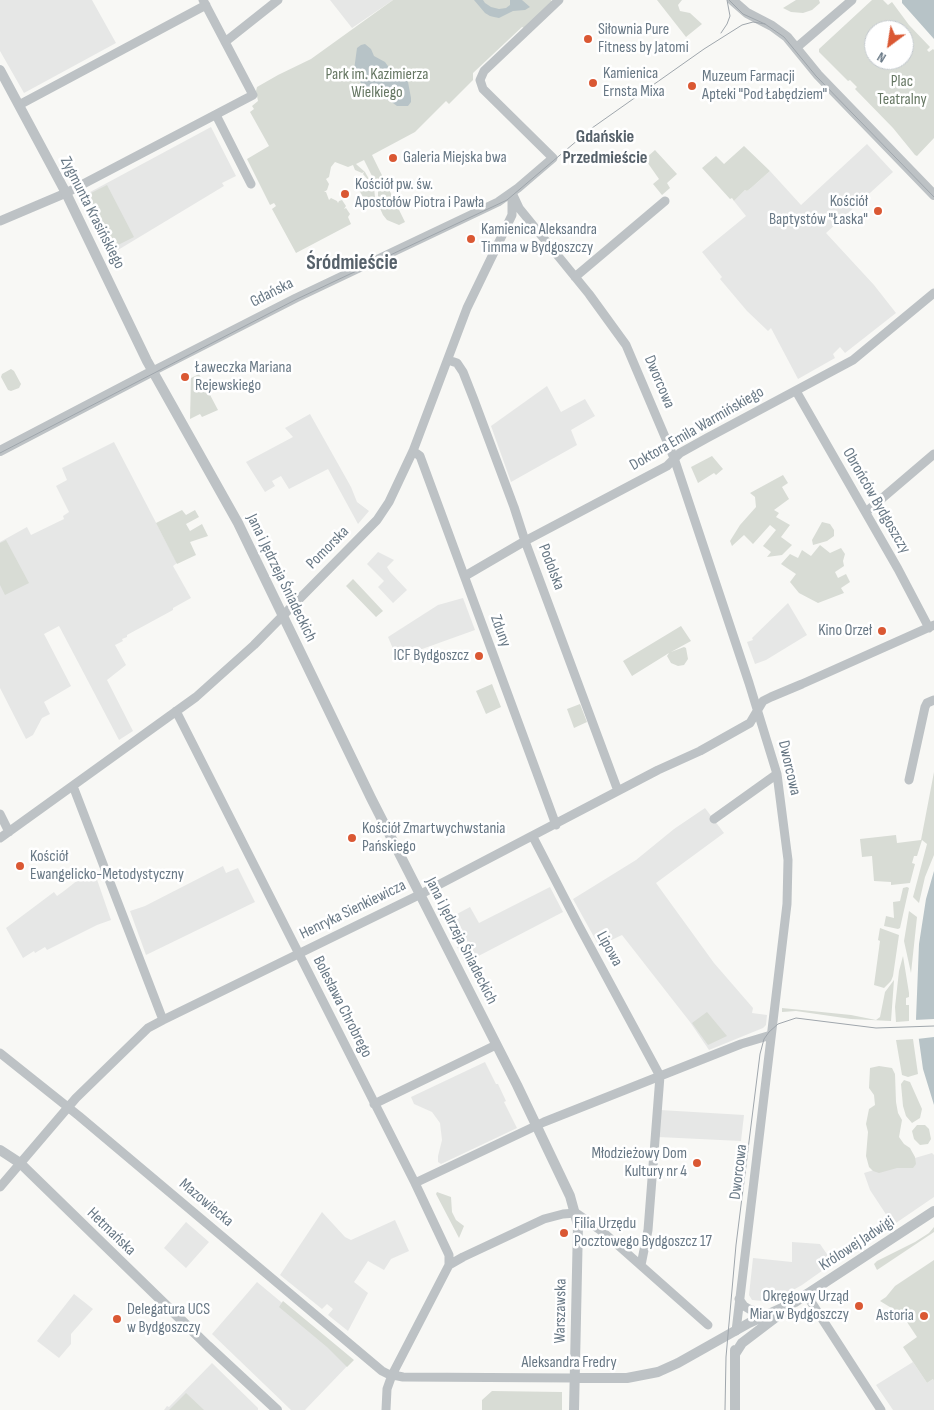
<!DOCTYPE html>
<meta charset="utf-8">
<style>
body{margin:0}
#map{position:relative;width:934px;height:1410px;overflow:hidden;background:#f8f8f5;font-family:"Sofia Sans Condensed",sans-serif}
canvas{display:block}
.north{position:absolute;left:864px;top:20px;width:50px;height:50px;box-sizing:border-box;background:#fff;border:1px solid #c3c9ce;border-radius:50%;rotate:211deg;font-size:14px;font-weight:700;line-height:20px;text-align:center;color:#687885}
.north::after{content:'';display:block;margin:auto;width:18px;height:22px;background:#da5833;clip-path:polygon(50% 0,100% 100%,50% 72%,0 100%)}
</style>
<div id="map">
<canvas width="934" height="1410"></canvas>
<div class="north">N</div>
</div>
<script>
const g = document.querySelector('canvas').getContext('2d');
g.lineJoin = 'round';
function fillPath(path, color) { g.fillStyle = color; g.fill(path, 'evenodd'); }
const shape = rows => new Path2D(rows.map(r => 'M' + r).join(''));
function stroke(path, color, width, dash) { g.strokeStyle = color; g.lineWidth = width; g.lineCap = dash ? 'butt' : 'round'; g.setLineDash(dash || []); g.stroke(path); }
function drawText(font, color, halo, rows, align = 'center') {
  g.font = font + ' "Sofia Sans Condensed",sans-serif'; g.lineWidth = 5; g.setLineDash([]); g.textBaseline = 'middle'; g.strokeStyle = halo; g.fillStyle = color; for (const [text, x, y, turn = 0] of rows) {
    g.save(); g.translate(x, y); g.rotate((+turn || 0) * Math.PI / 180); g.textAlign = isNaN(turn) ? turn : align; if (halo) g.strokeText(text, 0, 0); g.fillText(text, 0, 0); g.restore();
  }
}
fillPath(shape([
 [0,0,92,0,116,43,24,93,0,51],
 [330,0,393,0,352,28],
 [211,127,236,176,222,183,224,186,108,256,79,198],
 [867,144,893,172,826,233,874,285,896,313,845,353,840,347,833,354,835,358,798,379,771,328,768,331,747,311,720,279,722,277,702,252,746,216,734,201,745,190,747,191,751,188,770,171,801,205],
 [547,386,561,412,585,399,595,416,571,430,577,445,511,482,491,426],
 [310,414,351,487,357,502,369,511,358,524,328,469,289,489,281,476,272,481,275,486,265,492,246,462,293,437,285,428],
 [114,442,177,563,173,566,191,598,173,608,173,610,127,635,127,637,122,639,123,641,115,645,126,665,107,680,133,731,119,740,59,626,44,634,71,686,44,702,50,714,42,718,33,735,26,739,0,688,0,542,27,527,31,535,64,519,63,516,69,512,56,486,67,480,62,468],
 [378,552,394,560,387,567,390,572,407,590,393,603,378,587,384,581,367,564],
 [463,598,475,630,397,658,388,637,438,605],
 [788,603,807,635,766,660,755,664,747,642,753,640,752,638],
 [705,808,724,833,656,883,714,963,753,1008,752,1013,767,1015,766,1025,763,1028,709,1050,690,1022,622,935,599,946,573,899,636,860,674,829],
 [223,866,226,873,238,868,255,902,146,955,130,911,145,906],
 [93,868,111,920,97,925,47,950,45,947,35,953,34,951,23,958,6,928,54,892,57,896,64,891],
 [550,887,563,912,465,963,444,921,470,907,479,923],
 [485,1062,496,1084,498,1084,506,1101,504,1102,517,1128,441,1164,438,1162,438,1156,442,1140,440,1123,432,1112,414,1104,411,1097],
 [660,1110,744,1115,741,1141,658,1137],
 [932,1153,934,1155,934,1197,893,1225,870,1190,864,1173],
 [322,1212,345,1237,351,1240,395,1220,409,1251,391,1259,384,1270,368,1261,354,1282,368,1293,348,1331,328,1315,333,1309,327,1304,322,1309,280,1275],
 [186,1222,209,1242,186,1268,164,1248],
 [792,1242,820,1244,833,1263,802,1285,772,1302,752,1300,749,1295,753,1258,792,1262],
 [257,1282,352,1361,305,1410,291,1410,212,1334],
 [74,1294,93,1309,71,1334,71,1344,59,1358,37,1341],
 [913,1362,927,1383,933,1379,934,1381,934,1410,893,1410,876,1385],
 [212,1363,258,1408,258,1410,164,1410,167,1406,169,1407]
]), '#e6e7e6');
fillPath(shape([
 [393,0,551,0,552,2,524,28,522,27,473,73,473,80,449,104,446,101,415,132,372,155,405,222,399,225,387,220,383,215,378,204,378,188,364,160,356,164,365,172,374,188,375,197,371,207,367,205,364,199,365,197,363,197,359,190,365,189,363,187,366,181,368,180,363,174,364,172,362,173,355,170,353,165,348,167,335,162,331,167,329,177,326,179,329,184,327,190,324,192,326,192,329,200,331,198,337,201,338,203,339,201,342,200,346,206,344,209,346,208,350,214,348,217,351,224,296,253,272,209,276,206,274,203,270,205,247,159,269,146,250,112,254,109,252,106,258,101,256,91,257,87,278,75,311,59],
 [657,0,682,0,678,5,680,11,690,13,702,24,686,37],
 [796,0,819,0,820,3,812,10,803,13,791,12,783,8],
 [872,0,883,0,888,5,892,2,909,25,930,47,927,50,929,52,933,49,934,50,934,138,917,156,915,155,893,128,855,89,857,87,850,80,848,81,819,52,819,49],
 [874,30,904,30,904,60,874,60],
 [744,146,770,171,751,188,747,191,745,190,734,201,732,198,730,199,702,168,716,156,724,164],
 [655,150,677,174,667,183,670,188,662,195,653,184,659,179,645,159],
 [107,185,134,237,108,250,81,198],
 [11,369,14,371,21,384,19,388,11,391,8,390,1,377,2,374],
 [199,374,218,410,202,417,200,414,190,419,191,378],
 [712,456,723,469,716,475,714,473,698,483,691,467],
 [783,475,788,483,782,487,789,499,774,510,779,513,776,517,790,525,781,537,792,545,782,555,767,557,771,552,763,546,776,530,770,525,753,544,744,535,732,546,730,541,740,525,756,507,755,497,750,493],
 [182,510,186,515,195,510,199,517,186,524,190,531,202,524,208,536,190,542,196,555,177,564,156,523],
 [822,522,830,524,834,530,834,536,827,541,813,545,812,540],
 [6,540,29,583,5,595,0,585,0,543],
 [820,545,830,553,841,548,845,554,843,561,844,566,835,572,838,578,846,574,850,582,841,588,844,593,818,603,799,593,790,582,796,574,781,564,790,554,798,558,802,550,811,556],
 [353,579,383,611,376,617,346,586],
 [681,626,691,641,671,652,684,647,686,648,688,659,684,665,678,666,671,663,667,656,669,653,632,676,623,661],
 [492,684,501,707,486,714,476,691],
 [580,704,587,722,574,728,567,709],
 [934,772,934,855,925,877,919,903,913,897,927,844,922,840,917,856,914,856,912,863,915,864,910,883,891,885,891,882,874,881,872,856,862,857,860,839,896,835,897,843,921,840],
 [907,887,909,888,900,928,898,929,884,926,886,916,894,918,893,902,900,901,903,888],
 [909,911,917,917,911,973,904,941],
 [880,928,899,935,893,976,891,981,884,988,874,985,880,941,878,940],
 [903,956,909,993,909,997,906,998,906,1005,909,1005,909,1021,896,1022,895,1007,899,971],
 [894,980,891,1021,851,1019,796,1011,782,1012,782,1008,851,1015,876,1020,880,1017,885,992],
 [707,1012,727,1036,708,1045,692,1023],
 [913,1039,918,1074,908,1077,902,1075,896,1040],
 [879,1066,892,1068,895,1074,896,1102,898,1113,902,1120,899,1137,904,1144,910,1148,915,1157,916,1164,913,1168,897,1168,879,1173,873,1171,869,1167,866,1156,868,1132,866,1124,869,1109,875,1105,874,1095,869,1088,870,1068],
 [904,1080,910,1082,922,1109,920,1118,912,1123,906,1116,903,1106,901,1084],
 [917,1125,925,1125,929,1129,931,1139,928,1144,920,1145,914,1139,912,1131],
 [437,1192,451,1197,452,1212,456,1220,464,1226,459,1238,436,1194],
 [934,1227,934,1232,877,1270,874,1264,877,1261,915,1242,929,1233],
 [934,1260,934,1381,933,1379,927,1383,903,1347,917,1337,905,1319,898,1312,880,1301,886,1297,895,1286],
 [283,1301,354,1360,347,1367,327,1347,279,1307],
 [492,1391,562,1392,562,1410,482,1410,482,1400],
 [186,1393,204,1410,169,1410]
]), '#d8dcd5');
fillPath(shape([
 [474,0,483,0,485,3,491,7,499,9,506,8,510,5,510,0,522,0,530,7,525,10,513,11,499,18,494,17,490,16,485,13],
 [902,0,934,0,934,39,902,3],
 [365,44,371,49,374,56,385,62,390,69,404,77,408,82,411,98,411,102,408,106,397,106,389,100,374,95,364,89,354,70,357,48,361,45],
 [934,871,934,1105,923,1069,916,1019,919,944,926,899]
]), '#b7c3c7');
fillPath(shape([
 [934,1019,934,1037,917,1039,914,1020]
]), '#f8f8f5');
stroke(shape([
 [225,42,278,0],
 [796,48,852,0],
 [19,105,206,5],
 [216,115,251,184],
 [512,193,519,208,589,294,626,345,674,458,749,683,777,774,788,860,787,904,736,1331],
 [0,221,66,193,253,95,203,0],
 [575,277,665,201],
 [448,360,457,363,463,372,474,400,514,507,525,541,618,791],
 [153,371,296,298,498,202,518,188,553,158,483,89,480,80,484,71,559,0],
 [796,391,898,569,929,628],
 [413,451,420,456,556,825],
 [866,512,934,454],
 [465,576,525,541,667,466,680,453,707,438,853,360,934,293],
 [176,711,415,1183,449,1255,449,1265,392,1375,387,1389,386,1410],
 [909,780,925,707,927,703,934,700],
 [73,786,163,1020],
 [0,814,9,832],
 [714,819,777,774],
 [533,837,579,926,660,1076,648,1230,641,1265],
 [0,838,196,697,254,645,377,520,389,502,413,451,467,308,512,215,512,200],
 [0,1053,79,1116,382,1371,388,1374,403,1377,574,1378],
 [374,1104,496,1045],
 [415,1183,544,1122,741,1044,771,1035],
 [0,1187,76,1098,148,1028,163,1020,421,894,658,770,700,751,750,723,763,701,771,697,802,684,934,625],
 [449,1265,463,1257,544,1219,563,1214,576,1213,603,1232,708,1325],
 [806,1294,881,1410],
 [739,1299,744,1306,749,1309,765,1315]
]), '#bdc2c5', 9);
stroke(shape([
 [732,0,747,13,772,26,787,37,818,75,934,195],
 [0,70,66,193,147,361,238,523,371,798,517,1085,570,1196,578,1225,574,1410],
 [0,451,153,371],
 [0,1150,20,1163,208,1346,277,1410],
 [735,1354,742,1343,788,1308],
 [574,1378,627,1378,658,1372,678,1363,749,1323,795,1302,934,1211],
 [735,1410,735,1350]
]), '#bdc2c5', 10);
stroke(shape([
 [729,0,743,14,765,24,784,37,816,76,934,197],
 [721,33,727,24,730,16,727,0],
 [0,453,297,299,507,200,592,128,704,49,742,25,753,22,765,24],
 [725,1410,726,1357,736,1245,760,1054,764,1039,769,1032,778,1024,796,1018,876,1028,934,1026]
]), '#9fa6ac', 1);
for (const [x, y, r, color] of [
 [588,39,5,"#da5833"],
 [593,83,5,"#da5833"],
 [692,86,5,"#da5833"],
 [393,158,5,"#da5833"],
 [345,194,5,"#da5833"],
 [878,211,5,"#da5833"],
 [471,239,5,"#da5833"],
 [185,377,5,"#da5833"],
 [882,631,5,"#da5833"],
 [479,656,5,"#da5833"],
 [352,838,5,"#da5833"],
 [20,866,5,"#da5833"],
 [697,1163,5,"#da5833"],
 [564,1233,5,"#da5833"],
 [859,1306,5,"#da5833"],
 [924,1316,5,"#da5833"],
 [117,1319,5,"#da5833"]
]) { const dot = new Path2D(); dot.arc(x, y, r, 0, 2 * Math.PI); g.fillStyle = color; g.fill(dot); stroke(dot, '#fff', 2); }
drawText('16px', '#687885', '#fff', [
 ["Siłownia Pure",598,30],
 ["Fitness by Jatomi",598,48],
 ["Kamienica",603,74],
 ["Ernsta Mixa",603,92],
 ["Muzeum Farmacji",702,77],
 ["Apteki \"Pod Łabędziem\"",702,95],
 ["Galeria Miejska bwa",403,158],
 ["Kościół pw. św.",355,185],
 ["Apostołów Piotra i Pawła",355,203],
 ["Kościół",868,202,"right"],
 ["Baptystów \"Łaska\"",868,220,"right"],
 ["Kamienica Aleksandra",481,230],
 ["Timma w Bydgoszczy",481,248],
 ["Ławeczka Mariana",195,368],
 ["Rejewskiego",195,386],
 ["Kino Orzeł",872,631,"right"],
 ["ICF Bydgoszcz",469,656,"right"],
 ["Kościół Zmartwychwstania",362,829],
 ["Pańskiego",362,847],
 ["Kościół",30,857],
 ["Ewangelicko-Metodystyczny",30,875],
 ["Młodzieżowy Dom",687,1154,"right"],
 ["Kultury nr 4",687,1172,"right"],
 ["Filia Urzędu",574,1224],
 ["Pocztowego Bydgoszcz 17",574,1242],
 ["Okręgowy Urząd",849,1297,"right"],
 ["Miar w Bydgoszczy",849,1315,"right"],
 ["Delegatura UCS",127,1310],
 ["w Bydgoszczy",127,1328],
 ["Astoria",914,1316,"right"]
], 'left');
drawText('16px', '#667763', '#fff', [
 ["Park im. Kazimierza",377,75],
 ["Wielkiego",377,93],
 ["Plac",902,82],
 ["Teatralny",902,100]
]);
drawText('16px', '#687885', '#fff', [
 ["Zygmunta Krasińskiego",92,213,63],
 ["Gdańska",272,293,-27],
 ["Dworcowa",659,382,67],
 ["Doktora Emila Warmińskiego",697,429,-30],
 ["Obrońców Bydgoszczy",876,501,60],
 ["Pomorska",328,548,-45],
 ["Podolska",551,567,69],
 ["Jana i Jędrzeja Śniadeckich",281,578,64],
 ["Zduny",500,631,70],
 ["Dworcowa",789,768,77],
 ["Henryka Sienkiewicza",353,910,-26],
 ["Jana i Jędrzeja Śniadeckich",461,941,63],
 ["Lipowa",609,949,61],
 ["Bolesława Chrobrego",342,1007,63],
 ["Dworcowa",739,1172,-83],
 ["Mazowiecka",206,1203,40],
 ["Hetmańska",111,1232,44],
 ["Królowej Jadwigi",857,1244,-33],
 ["Warszawska",561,1311,-89],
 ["Aleksandra Fredry",569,1363]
]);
drawText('bold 18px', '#56616a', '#fff', [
 ["Gdańskie",605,137],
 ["Przedmieście",605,158]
]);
drawText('bold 21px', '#56616a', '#fff', [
 ["Śródmieście",352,264]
]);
</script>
